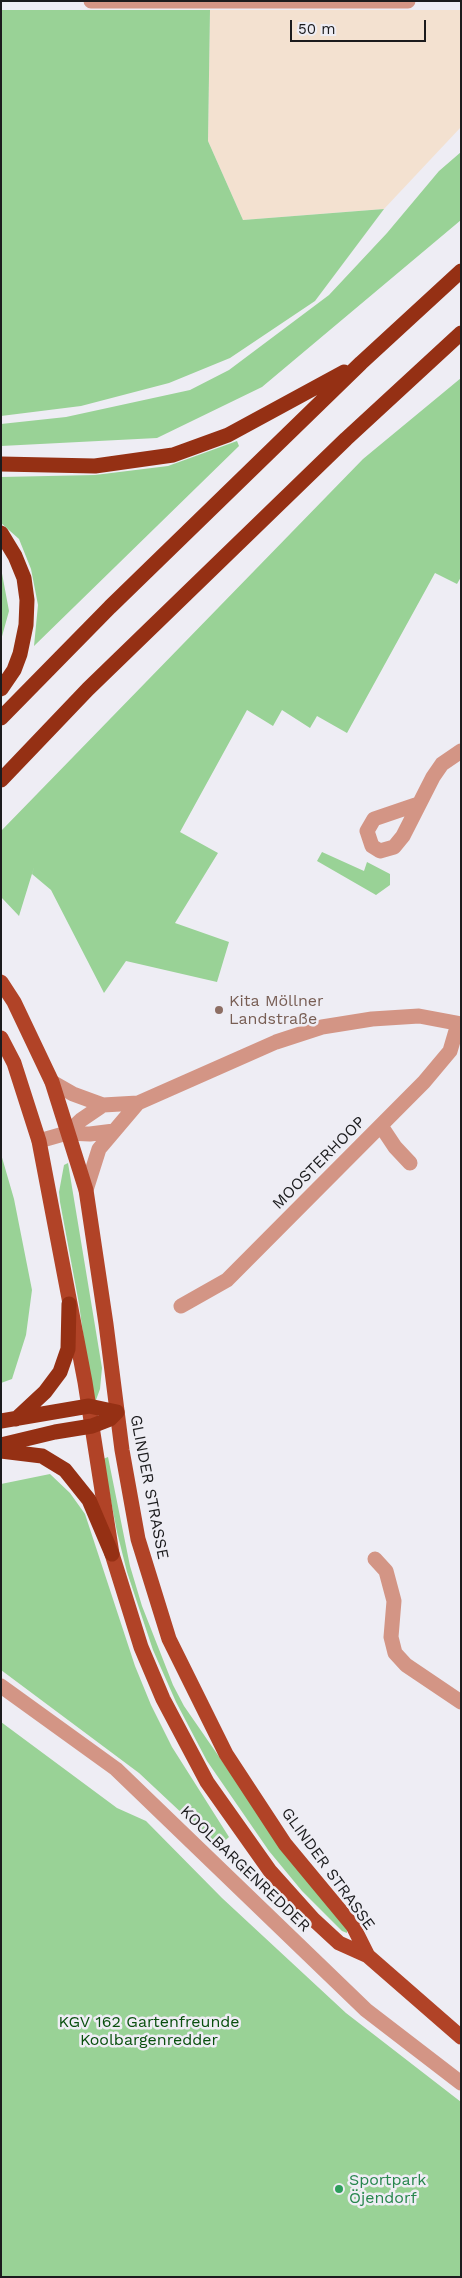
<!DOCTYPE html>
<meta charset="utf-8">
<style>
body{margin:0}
#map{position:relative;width:462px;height:2278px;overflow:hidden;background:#eeedf4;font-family:"Work Sans",sans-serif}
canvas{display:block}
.frame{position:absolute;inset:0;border:2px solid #1b1b1d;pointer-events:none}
.scale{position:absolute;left:290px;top:20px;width:136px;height:22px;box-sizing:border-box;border:2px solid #1b1b1d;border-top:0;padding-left:6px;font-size:15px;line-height:18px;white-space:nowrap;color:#1b1b1d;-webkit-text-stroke:4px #eeedf4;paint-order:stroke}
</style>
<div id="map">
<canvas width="462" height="2278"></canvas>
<div class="frame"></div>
<div class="scale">50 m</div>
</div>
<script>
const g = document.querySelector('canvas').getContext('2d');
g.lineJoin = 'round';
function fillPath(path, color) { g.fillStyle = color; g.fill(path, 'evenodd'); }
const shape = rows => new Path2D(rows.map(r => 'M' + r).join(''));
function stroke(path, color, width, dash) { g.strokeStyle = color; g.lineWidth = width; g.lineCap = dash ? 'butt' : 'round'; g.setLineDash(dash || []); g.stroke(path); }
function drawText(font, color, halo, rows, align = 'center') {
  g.font = font + ' "Work Sans",sans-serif'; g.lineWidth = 5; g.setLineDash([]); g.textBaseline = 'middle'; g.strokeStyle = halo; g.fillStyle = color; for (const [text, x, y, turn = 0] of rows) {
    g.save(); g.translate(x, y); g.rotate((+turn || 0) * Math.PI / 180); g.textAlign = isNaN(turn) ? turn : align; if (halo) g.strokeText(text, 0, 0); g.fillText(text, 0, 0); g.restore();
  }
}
fillPath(shape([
 [210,10,461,10,461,127,384,209,243,220,208,141]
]), '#f3e1d0');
fillPath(shape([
 [1,10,210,10,208,141,243,220,384,209,315,301,230,358,169,383,81,406,1,416],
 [461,152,461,220,262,387,157,438,1,446,1,424,66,417,190,390,229,370,329,295,387,233,439,171],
 [461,378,461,577,457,584,435,573,347,733,317,716,310,728,282,710,273,726,247,710,180,832,218,853,175,923,229,942,217,982,126,961,104,993,51,890,32,874,35,864,19,916,1,897,1,831,363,459],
 [237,441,239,446,34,646,38,605,31,569,19,539,1,523,1,477,95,475,168,466],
 [1,568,9,611,1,640],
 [322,852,364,871,367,862,390,874,390,885,376,895,317,861],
 [1,1154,14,1199,32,1290,26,1335,12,1379,1,1383],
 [68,1163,102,1368,100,1389,96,1400,92,1399,79,1304,60,1202,59,1192,64,1165],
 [108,1457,130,1566,142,1606,173,1685,184,1706,231,1774,347,1927,347,1933,342,1931,302,1891,269,1851,207,1761,176,1702,153,1650,127,1572,117,1532,103,1459],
 [50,1474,70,1493,85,1514,135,1666,151,1705,172,1747,229,1837,218,1847,139,1773,1,1670,1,1484],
 [1,1722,117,1808,146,1821,222,1898,346,2013,461,2102,461,2277,1,2277]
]), '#99d296');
stroke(shape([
 [91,1,408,1],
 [418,804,374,819,367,831,372,846,380,851,394,847,403,836,433,777,442,764,461,751],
 [52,1082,73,1094,103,1105,138,1103,276,1042,322,1027,372,1019,419,1016,461,1024],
 [381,1126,395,1147,410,1163],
 [67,1133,81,1120,103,1105],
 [39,1141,67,1133,90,1134,114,1131],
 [86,1190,99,1149,138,1103],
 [181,1306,227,1280,424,1082,450,1051,458,1024],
 [375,1559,386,1571,394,1601,391,1637,395,1653,406,1665,461,1702],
 [1,1686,116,1769,366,2010,461,2083]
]), '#d39585', 15);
stroke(shape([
 [1,982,14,1002,52,1082,86,1190,106,1324,122,1450,138,1539,169,1639,226,1754,285,1844,353,1926,368,1956],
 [1,1038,14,1063,39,1141,85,1382,112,1554,141,1647,163,1699,207,1782,270,1871,313,1919,339,1943,368,1956,461,2037]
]), '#b14327', 15);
stroke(shape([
 [1,464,95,466,173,455,228,435,344,372],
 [1,533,15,556,24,578,27,600,26,625,20,654,14,670,1,689],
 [1,718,110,607,361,363,461,271],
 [1,780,88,689,346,439,461,333],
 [16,1419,45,1392,60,1372,68,1349,69,1304],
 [1,1421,89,1406,117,1412],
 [1,1445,55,1432,92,1426,110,1419,117,1412],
 [1,1451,42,1456,65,1470,89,1500,112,1554]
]), '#953014', 15);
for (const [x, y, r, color] of [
 [219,1010,5,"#8d6e63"],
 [339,2189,5,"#2e9e5b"]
]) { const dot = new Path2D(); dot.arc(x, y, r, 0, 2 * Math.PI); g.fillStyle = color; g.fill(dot); stroke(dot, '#eeedf4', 2); }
drawText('16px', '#785e54', '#eeedf4', [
 ["Kita Möllner",229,1001],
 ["Landstraße",229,1019]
], 'left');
drawText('16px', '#1b1b1d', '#eeedf4', [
 ["MOOSTERHOOP",319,1163,-45],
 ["GLINDER STRASSE",149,1487,79],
 ["KOOLBARGENREDDER",245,1869,44],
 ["GLINDER STRASSE",328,1869,54]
]);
drawText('16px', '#084f0d', '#eeedf4', [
 ["KGV 162 Gartenfreunde",149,2022],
 ["Koolbargenredder",149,2040]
]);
drawText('16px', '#27864d', '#eeedf4', [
 ["Sportpark",349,2180],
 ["Öjendorf",349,2198]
], 'left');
</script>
